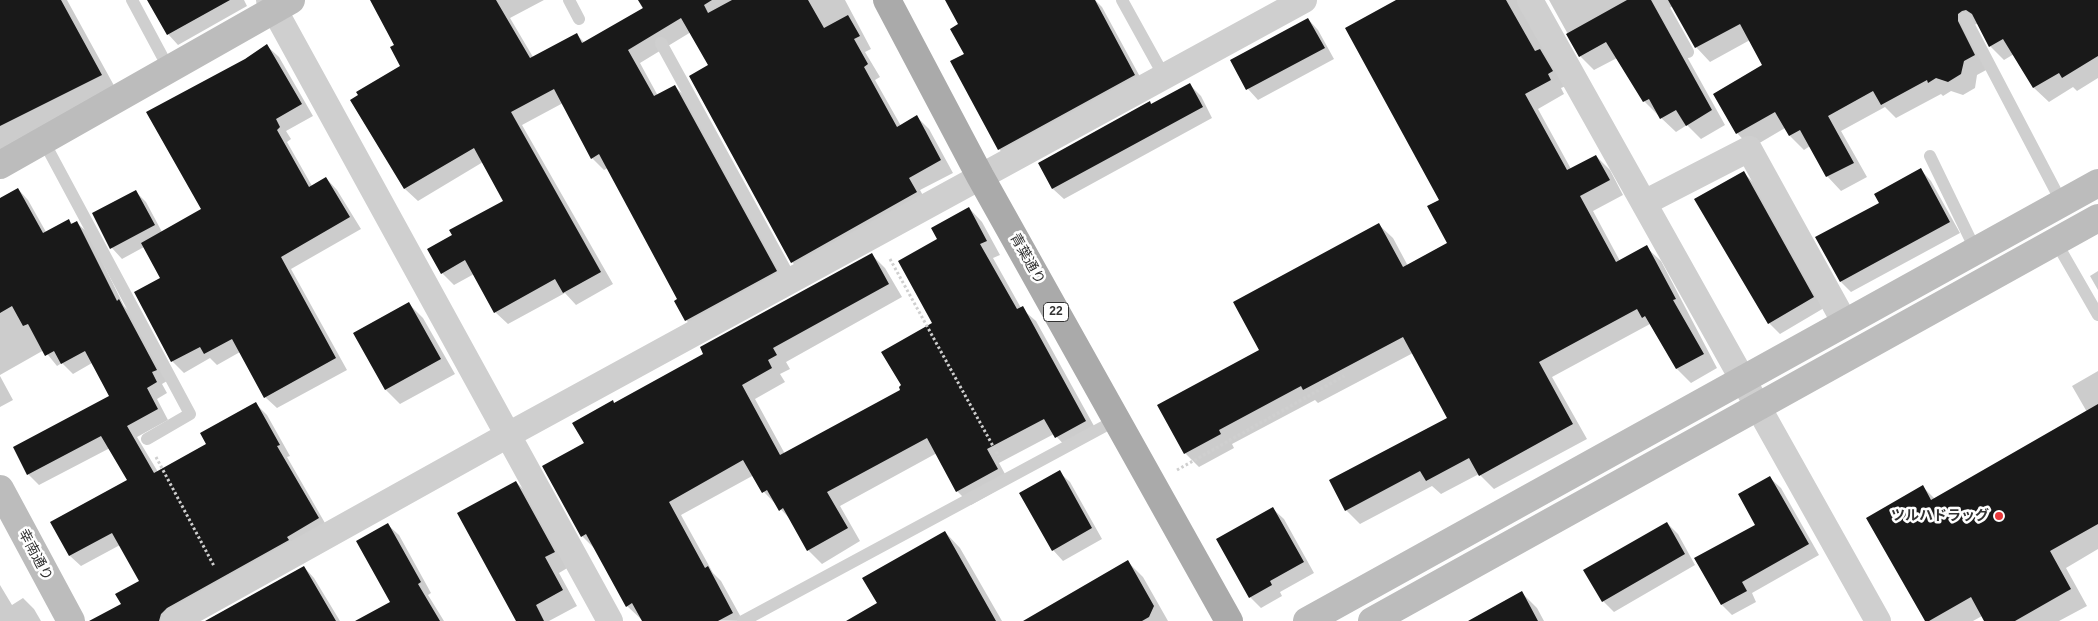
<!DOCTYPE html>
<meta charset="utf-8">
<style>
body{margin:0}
canvas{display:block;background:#fff}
</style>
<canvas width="2098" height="621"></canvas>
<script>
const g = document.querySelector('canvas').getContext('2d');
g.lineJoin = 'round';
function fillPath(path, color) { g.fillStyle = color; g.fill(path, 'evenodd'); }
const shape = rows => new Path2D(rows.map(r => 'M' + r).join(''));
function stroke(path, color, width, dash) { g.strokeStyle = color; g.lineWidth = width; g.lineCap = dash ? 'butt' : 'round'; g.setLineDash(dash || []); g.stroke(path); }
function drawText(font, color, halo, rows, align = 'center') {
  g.font = font + ' Helvetica,"Noto Sans JP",sans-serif'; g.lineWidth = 5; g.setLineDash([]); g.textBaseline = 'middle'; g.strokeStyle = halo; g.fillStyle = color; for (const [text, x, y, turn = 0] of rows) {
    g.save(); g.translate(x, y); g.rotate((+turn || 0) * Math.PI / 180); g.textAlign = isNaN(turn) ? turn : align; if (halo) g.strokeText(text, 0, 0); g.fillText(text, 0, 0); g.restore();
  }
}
fillPath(shape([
 [0,0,67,0,117,91,0,155],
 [149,0,244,0,247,6,178,45,168,34],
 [371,0,544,0,510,18,533,57,577,35,585,43,643,9,638,0,845,0,871,49,865,52,880,77,875,80,901,126,917,117,929,129,953,173,920,190,928,205,804,275,792,262,690,77,710,66,691,32,640,63,658,96,674,86,687,98,788,284,698,333,686,320,679,300,608,168,604,170,592,158,563,103,522,125,613,284,576,305,565,293,508,324,495,312,474,274,454,285,442,273,453,235,505,201,483,162,418,201,405,189,351,101,402,67,396,45],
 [946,0,1095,0,1102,7,1145,86,1009,160,999,149,965,54,960,25],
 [1399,0,1540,0,1566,86,1561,88,1564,94,1538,109,1571,169,1596,156,1610,170,1623,195,1593,211,1620,261,1646,247,1661,261,1717,368,1691,383,1677,369,1650,324,1552,377,1587,439,1494,489,1479,474,1441,494,1432,486,1360,524,1346,510,1449,418,1413,353,1318,403,1315,400,1232,444,1234,448,1199,467,1185,453,1261,350,1378,224,1393,238,1408,266,1449,244],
 [1549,0,2098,0,2098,78,2077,91,2073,87,2049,102,2034,88,2014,54,2004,60,1990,46,1979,24,1976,24,1972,28,1988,69,1977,75,1975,88,1963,95,1951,91,1943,96,1941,94,1896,118,1885,107,1841,131,1867,177,1841,191,1827,176,1810,146,1804,150,1790,136,1785,128,1751,148,1737,133,1764,66,1750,40,1710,62,1696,47,1673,6,1665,11,1666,19,1725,125,1701,139,1687,125,1676,132,1658,115,1644,101,1617,58,1594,70,1580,56],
 [1308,19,1318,30,1334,59,1258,100,1248,89],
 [267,46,279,57,313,116,286,131,291,139,287,142,312,186,326,178,337,190,361,229,291,269,347,370,277,408,265,397,240,352,217,365,210,358,184,373,172,361,162,278,144,247,122,259,112,248,136,192,146,202,162,232,203,210,246,60],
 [1190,85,1201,96,1212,118,1064,199,1053,189,1040,163],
 [1921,170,1931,181,1960,233,1851,292,1841,282,1880,203],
 [1744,173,1755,184,1824,308,1780,334,1769,323],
 [18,189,28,200,46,232,69,220,73,225,77,223,88,233,124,306,130,312,167,381,162,384,167,393,157,399,168,420,137,437,158,472,208,444,256,404,267,415,290,456,287,457,329,530,175,621,132,621,140,581,120,545,81,566,70,556,52,522,128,481,110,448,39,485,28,474,111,397,92,363,73,374,62,363,57,366,44,350,0,375,0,199],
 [969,208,982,222,1000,255,993,258,1021,308,1036,321,1099,435,1070,451,1054,434,999,463,1010,483,971,505,957,491,937,453,840,506,860,541,822,564,808,550,793,522,764,492,754,475,681,515,713,573,721,581,743,621,641,619,627,606,596,550,582,536,585,443,615,404,705,354,872,255,885,268,902,297,786,362,790,369,780,374,785,382,755,399,785,454,902,390,934,324,939,239],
 [2098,271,2098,290,2090,276],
 [409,304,423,318,455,374,400,404,386,390,354,333],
 [2098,371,2098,549,2066,568,2087,606,2059,621,1985,621,1982,616,1973,621,1926,621,1923,487,1935,499,2087,412,2072,386],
 [0,376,13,400,0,407],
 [1059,472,1070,482,1102,539,1063,561,1053,550],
 [1770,478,1781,488,1819,555,1752,593,1756,602,1732,615,1722,605,1757,525],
 [516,482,531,497,569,567,559,573,577,606,549,621,520,621],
 [1273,509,1284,519,1314,573,1280,592,1282,596,1261,608,1250,597],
 [1667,523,1678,534,1695,565,1614,612,1603,601],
 [388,525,399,535,431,593,428,595,444,621,358,621,392,602],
 [945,532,960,548,1002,621,891,621],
 [1128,562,1143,577,1168,621,1053,621],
 [304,567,314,578,340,621,207,621],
 [0,585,12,605,23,598,34,609,41,621,0,621],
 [1522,593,1537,608,1544,621,1471,621]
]), '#0003');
fillPath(shape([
 [0,0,61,0,102,75,0,126],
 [147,0,230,0,167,35],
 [370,0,496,0,530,58,577,33,582,43,643,8,638,0,712,0,704,5,708,13,732,0,808,0,824,28,848,15,860,36,854,39,868,64,864,67,897,127,917,115,941,160,909,178,917,192,791,263,689,76,708,65,681,18,628,50,654,96,675,85,777,271,685,321,674,301,677,299,599,154,591,159,554,89,511,112,601,272,563,293,555,279,494,313,465,260,441,274,427,249,452,235,449,230,503,201,474,148,404,189,350,100,358,95,356,92,400,66,390,47,394,45],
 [945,0,1095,0,1135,75,998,150,950,61,964,54,950,29,958,24],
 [1396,0,1506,0,1535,51,1540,49,1553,71,1548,74,1551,80,1525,94,1567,170,1596,155,1610,180,1580,196,1616,262,1647,245,1676,299,1673,300,1704,354,1676,369,1645,316,1642,318,1637,309,1539,362,1573,424,1479,476,1469,458,1426,481,1420,471,1345,511,1329,480,1447,418,1403,337,1303,390,1301,386,1219,430,1221,434,1184,454,1157,405,1259,350,1233,302,1379,223,1403,267,1447,243,1427,206,1439,200,1345,28],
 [1627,0,1651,0,1712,110,1686,126,1676,110,1660,119,1649,99,1643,102,1606,42,1579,57,1566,34],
 [1668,0,2098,0,2098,56,2062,78,2059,73,2033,88,2003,39,1989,47,1972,14,1966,10,1962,11,1958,14,1958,21,1975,55,1964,61,1961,74,1948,82,1936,78,1928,83,1927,80,1881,105,1873,91,1828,116,1854,163,1826,177,1800,130,1789,136,1775,112,1736,134,1713,94,1762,65,1740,24,1695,48],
 [1308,18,1325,48,1246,90,1230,60],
 [267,44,302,104,276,119,280,127,277,130,309,187,326,177,350,217,281,257,336,358,264,398,232,339,204,354,200,347,171,362,134,292,160,278,141,243,201,209,146,112,245,59],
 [1190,83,1203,107,1052,189,1038,163,1150,101,1151,104],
 [1921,168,1950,222,1840,282,1815,237,1879,203,1874,194],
 [1744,171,1814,297,1768,324,1694,199],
 [18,188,43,233,69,219,71,224,77,221,117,301,119,299,157,370,152,372,157,382,147,388,158,409,127,426,154,473,206,444,200,433,256,402,280,445,277,446,319,518,287,537,289,540,167,608,161,614,159,621,89,621,121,604,115,594,139,581,112,533,69,556,50,522,127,480,101,436,27,475,13,447,109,396,85,351,61,364,54,351,45,356,28,324,23,326,12,306,0,313,0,198],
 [136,190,155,225,110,249,92,213],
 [969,207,987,241,980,244,1017,309,1023,306,1086,421,1055,438,1044,419,987,449,998,469,956,492,927,438,827,492,848,528,807,551,783,508,779,511,767,490,762,493,743,460,669,502,705,568,708,566,733,613,718,621,642,621,632,603,626,607,586,534,581,537,542,466,584,443,572,423,613,400,614,403,703,354,700,347,872,253,889,284,773,348,777,355,768,360,772,368,742,385,780,455,900,390,899,387,901,385,881,352,932,323,898,261,937,239,931,228],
 [409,302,441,359,385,390,353,333],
 [2098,404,2098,524,2050,551,2071,589,2015,621,1984,621,1971,597,1929,621,1925,621,1866,518,1923,485,1931,500],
 [1060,470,1092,528,1052,551,1019,493],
 [1770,476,1809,544,1742,582,1747,591,1721,605,1694,558,1755,525,1738,494],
 [516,481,555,552,545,557,563,590,536,605,544,621,516,621,457,513],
 [1273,507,1304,562,1270,581,1272,585,1249,598,1216,539],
 [1667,522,1685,554,1602,602,1583,570],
 [388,523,421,582,418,584,440,621,355,621,390,602,356,541],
 [945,531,996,621,846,621,877,603,862,578],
 [1128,560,1154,606,1149,617,1142,621,1023,621],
 [304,566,336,621,205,621],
 [1522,591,1538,621,1468,621]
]), '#191919');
stroke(shape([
 [890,259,999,457],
 [156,457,214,566],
 [1177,470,1344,376]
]), '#cfcfcf', 3, [2.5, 2.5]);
stroke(shape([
 [132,0,169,69],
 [569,0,579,19],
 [1122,0,1164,76],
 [1659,0,1688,52],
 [1965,18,2062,203],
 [661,43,791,280],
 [43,140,190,414,147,439],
 [1930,156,1976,251],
 [2056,242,2098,315],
 [743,621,1116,420]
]), '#cfcfcf', 12);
stroke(shape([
 [269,0,610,621],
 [1530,0,1878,621],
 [1644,203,1749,149,1845,323],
 [174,621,508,435,1304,0]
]), '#cfcfcf', 26);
stroke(shape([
 [0,165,291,0],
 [0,489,71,621],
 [1307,621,2098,183],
 [1372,621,2098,218]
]), '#bcbcbc', 28);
stroke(shape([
 [887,0,980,176,1229,621]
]), '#aaa', 28);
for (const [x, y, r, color] of [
 [1999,516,5,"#e83639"]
]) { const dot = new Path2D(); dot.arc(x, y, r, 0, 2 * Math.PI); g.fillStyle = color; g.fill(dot); stroke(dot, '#fff', 2); }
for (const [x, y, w] of [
 [1056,312,25]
]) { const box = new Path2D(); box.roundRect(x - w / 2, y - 9.5, w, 19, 4); g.fillStyle = '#fff'; g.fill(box); stroke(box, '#323232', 1); }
drawText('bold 12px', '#323232', null, [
 ["22",1056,312]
]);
drawText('14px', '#323232', '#fff', [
 ["青葉通り",1027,259,61],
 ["幸南通り",35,555,62]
]);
drawText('bold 14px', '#323232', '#fff', [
 ["ツルハドラッグ",1989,516]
], 'right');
</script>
